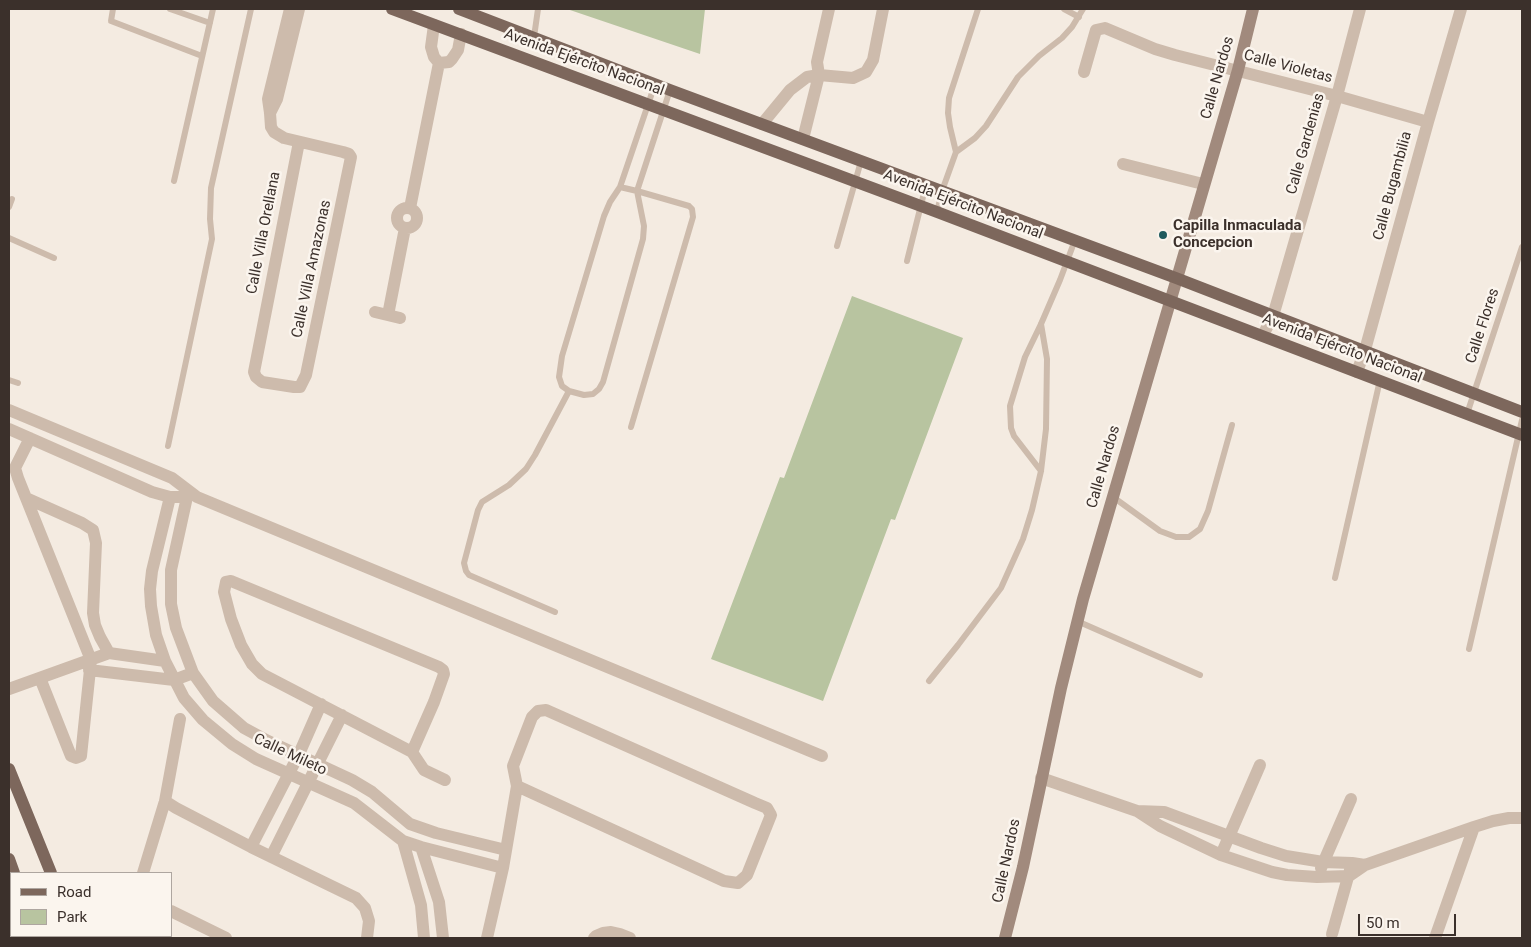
<!DOCTYPE html>
<meta charset="utf-8">
<style>
body{margin:0}
#map{position:relative;width:1531px;height:947px;overflow:hidden;background:#f4ebe1;font-family:Roboto,sans-serif}
canvas{display:block}
.frame{position:absolute;inset:0;border:10px solid #3b302b;pointer-events:none}
.legend{position:absolute;left:10px;top:872px;width:162px;height:65px;box-sizing:border-box;background:#fbf5ee;border:1px solid #aea6a0;margin:0;padding:6px 9px;list-style:none;font-size:15px;color:#3b302b}
.legend li{display:flex;align-items:center;gap:10px;height:25px}
.legend b{width:25px;border:1px solid #aea6a0}
.scale{position:absolute;left:1358px;top:914px;width:98px;height:22px;box-sizing:border-box;border:2px solid #3b302b;border-top:0;padding-left:6px;font-size:15px;line-height:18px;white-space:nowrap;color:#3b302b;-webkit-text-stroke:4px #fbf5ee;paint-order:stroke}
</style>
<div id="map">
<canvas width="1531" height="947"></canvas>
<div class="frame"></div>
<ul class="legend">
<li><b style="height:6px;background:#7d675c"></b>Road</li>
<li><b style="height:14px;background:#b8c4a0"></b>Park</li>
</ul>
<div class="scale">50 m</div>
</div>
<script>
const g = document.querySelector('canvas').getContext('2d');
g.lineJoin = 'round';
function fillPath(path, color) { g.fillStyle = color; g.fill(path, 'evenodd'); }
const shape = rows => new Path2D(rows.map(r => 'M' + r).join(''));
function stroke(path, color, width, dash) { g.strokeStyle = color; g.lineWidth = width; g.lineCap = dash ? 'butt' : 'round'; g.setLineDash(dash || []); g.stroke(path); }
function drawText(font, color, halo, rows, align = 'center') {
  g.font = font + ' Roboto,sans-serif'; g.lineWidth = 5; g.setLineDash([]); g.textBaseline = 'middle'; g.strokeStyle = halo; g.fillStyle = color; for (const [text, x, y, turn = 0] of rows) {
    g.save(); g.translate(x, y); g.rotate((+turn || 0) * Math.PI / 180); g.textAlign = isNaN(turn) ? turn : align; if (halo) g.strokeText(text, 0, 0); g.fillText(text, 0, 0); g.restore();
  }
}
fillPath(shape([
 [567,9,705,9,700,54],
 [852,296,963,338,895,520,891,519,823,701,711,659,780,477,784,478]
]), '#b8c4a0');
stroke(shape([
 [113,9,111,21,202,56],
 [170,9,210,23],
 [1064,9,1079,17],
 [534,37,538,9],
 [956,152,975,138,986,126,1018,77,1039,56,1062,38,1072,27,1083,9],
 [174,181,213,9],
 [620,187,637,191,644,226,643,239,603,382,599,389,593,394,584,395,569,391,562,386,559,377,562,356,604,216,610,202,620,187,655,84],
 [9,207,12,199],
 [937,212,942,191,956,152,950,127,948,113,949,98,978,9],
 [9,238,54,258],
 [837,246,861,161],
 [907,261,926,185],
 [9,380,18,383],
 [1467,414,1522,247],
 [631,427,693,217,692,209,689,206,637,191,670,90],
 [168,446,212,239,210,219,211,188,251,9],
 [1041,471,1014,436,1011,428,1010,406,1025,357,1041,324,1060,280,1075,240],
 [1113,497,1160,531,1176,537,1189,537,1200,529,1208,511,1232,425],
 [1335,578,1380,380],
 [555,612,469,575,466,571,464,563,478,510,482,502,509,485,526,469,535,455,569,391],
 [1077,621,1200,675],
 [1469,649,1522,420],
 [929,681,958,645,1001,588,1023,539,1032,510,1041,471,1046,429,1047,359,1041,324],
 [9,913,11,913]
]), '#cdbbac', 6);
stroke(shape([
 [290,9,268,99,270,113,271,127,274,132,284,138,343,152,349,154,351,157,306,375,300,387,294,387,262,382,256,377,254,372,299,142],
 [434,25,431,47,434,57,439,63,449,62,452,59,458,50,461,34],
 [1084,72,1096,30,1105,28,1155,49,1175,55,1337,96,1428,122],
 [270,113,277,99,299,9],
 [762,124,790,90,807,77,819,75,853,78,866,72,873,60,883,9],
 [803,139,819,75,817,62,829,9],
 [1123,164,1203,184],
 '397 218a10 10 0 1 1 20 0a10 10 0 1 1-20 0Z',
 [410,208,439,63],
 [375,312,400,318],
 [388,315,405,228],
 [1263,335,1273,316,1337,96,1360,9],
 [1357,372,1365,350,1428,122,1461,9],
 [9,410,172,478,197,497,822,756],
 [9,429,152,492,170,497,179,497],
 [30,438,15,468,18,478,91,660,81,756,76,758,71,756,40,678],
 [170,497,152,571,150,589,151,606,156,635,165,661,184,698,203,720,232,744,256,759,354,803,403,841,421,847,503,868],
 [187,497,171,570,171,604,176,628,193,673,213,701,244,728,268,741,352,780,372,792,410,824,436,833,506,850],
 [26,498,82,523,93,530,96,543,93,613,95,625,100,637,109,653],
 [89,670,174,680,193,673],
 [9,689,109,653,165,661],
 [412,752,434,702,444,674,443,670,439,667,231,581,226,582,224,592,231,619,241,645,252,664,262,674,412,752,424,770,445,780],
 [1041,778,1137,811,1160,826,1221,855,1272,872,1287,875,1317,877,1349,876,1365,865,1474,827,1493,821,1509,818,1522,818],
 [165,801,176,808,251,847,356,898,365,908,369,921,367,938],
 [1137,811,1164,812,1261,848,1286,856,1323,862,1352,863,1365,865],
 [403,841,421,905,424,938],
 [251,847,299,754,321,704],
 [421,847,439,902,443,938],
 [1221,855,1260,765],
 [271,857,342,715],
 [1321,868,1351,799],
 [143,873,165,801,180,719],
 [171,911,226,938],
 [1332,934,1350,870],
 [487,938,503,868,517,786,513,766,532,717,538,711,546,710,755,803,767,808,771,815,747,875,738,883,724,881,517,786],
 [594,938,596,936,603,933,611,932,620,934,630,938],
 [1435,938,1474,827]
]), '#cdbbac', 12);
stroke(shape([
 [1005,938,1023,867,1061,688,1083,599,1238,70,1253,9]
]), '#a18a7d', 12);
stroke(shape([
 [392,9,937,212,1522,435],
 [459,9,670,90,1176,278,1522,412],
 [9,769,51,873],
 [9,859,14,873],
 [38,936,39,938],
 [75,936,76,938]
]), '#7d675c', 12);
for (const [x, y, r, color] of [
 [1163,235,5,"#1f5a5e"]
]) { const dot = new Path2D(); dot.arc(x, y, r, 0, 2 * Math.PI); g.fillStyle = color; g.fill(dot); stroke(dot, '#fbf5ee', 2); }
drawText('15px', '#3b302b', '#fbf5ee', [
 ["Avenida Ejército Nacional",584,63,20],
 ["Calle Violetas",1288,67,15],
 ["Calle Nardos",1218,78,-74],
 ["Calle Gardenias",1306,144,-74],
 ["Calle Bugambilia",1393,186,-75],
 ["Avenida Ejército Nacional",963,205,21],
 ["Calle Villa Orellana",264,233,-79],
 ["Calle Villa Amazonas",312,269,-78],
 ["Calle Flores",1483,326,-72],
 ["Avenida Ejército Nacional",1342,349,21],
 ["Calle Nardos",1104,467,-74],
 ["Calle Mileto",290,755,25],
 ["Calle Nardos",1007,861,-78]
]);
drawText('bold 15px', '#3b302b', '#fbf5ee', [
 ["Capilla Inmaculada",1173,226],
 ["Concepcion",1173,243]
], 'left');
</script>
